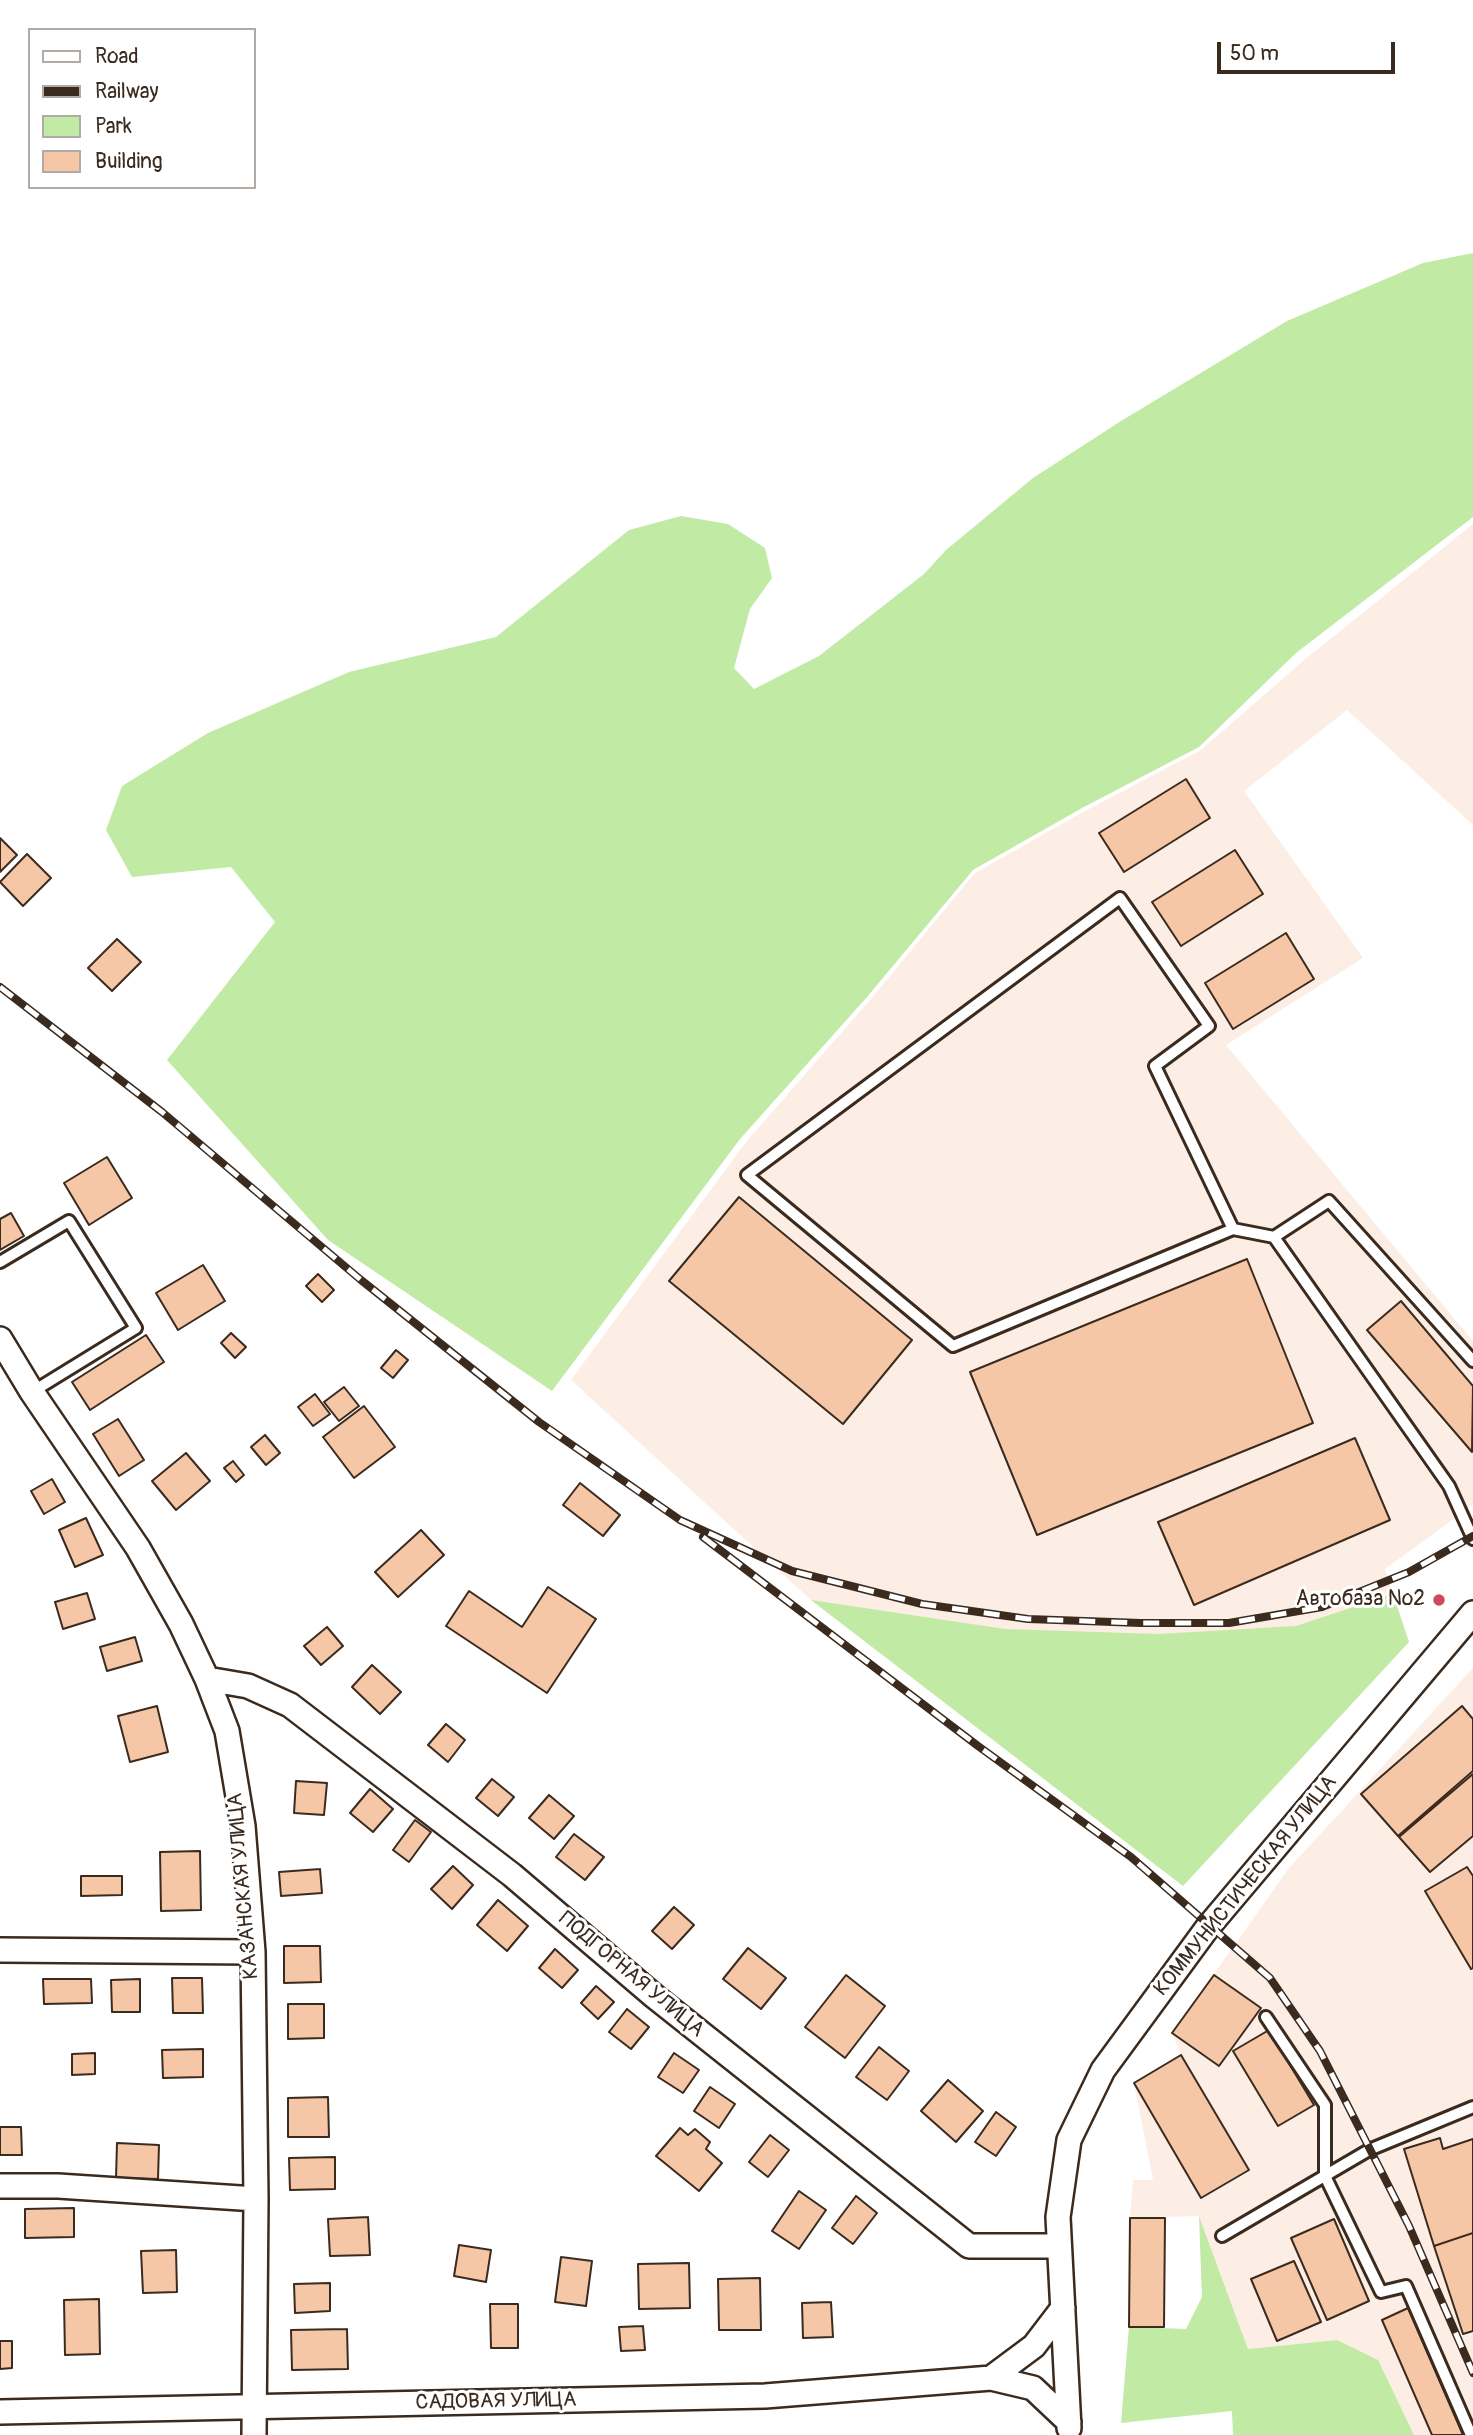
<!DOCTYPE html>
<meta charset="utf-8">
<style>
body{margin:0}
#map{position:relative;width:1473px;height:2435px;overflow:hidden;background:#fff;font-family:Pangolin,sans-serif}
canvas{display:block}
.legend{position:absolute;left:28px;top:28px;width:228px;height:161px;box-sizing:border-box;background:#fff;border:2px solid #b1aaa5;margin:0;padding:9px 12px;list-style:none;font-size:21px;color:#3b2a1e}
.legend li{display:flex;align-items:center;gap:14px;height:35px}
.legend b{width:35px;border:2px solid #b1aaa5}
.scale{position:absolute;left:1217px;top:42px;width:178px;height:32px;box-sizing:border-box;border:4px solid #3b2a1e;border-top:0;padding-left:9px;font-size:21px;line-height:24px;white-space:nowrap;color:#3b2a1e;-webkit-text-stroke:5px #fff;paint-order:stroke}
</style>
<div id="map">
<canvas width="1473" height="2435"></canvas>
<ul class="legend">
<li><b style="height:9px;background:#fff"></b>Road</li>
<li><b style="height:9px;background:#3b2a1e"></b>Railway</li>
<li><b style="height:19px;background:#c1eaa5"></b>Park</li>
<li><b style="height:19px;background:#f6c7a6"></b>Building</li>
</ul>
<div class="scale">50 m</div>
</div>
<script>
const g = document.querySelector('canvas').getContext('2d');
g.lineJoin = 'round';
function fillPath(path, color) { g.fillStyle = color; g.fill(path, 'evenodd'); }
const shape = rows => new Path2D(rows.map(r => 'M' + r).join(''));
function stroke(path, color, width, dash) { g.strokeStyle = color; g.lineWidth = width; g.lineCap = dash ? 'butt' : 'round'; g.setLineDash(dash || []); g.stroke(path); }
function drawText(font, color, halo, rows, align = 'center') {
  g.font = font + ' Pangolin,sans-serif'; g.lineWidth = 6; g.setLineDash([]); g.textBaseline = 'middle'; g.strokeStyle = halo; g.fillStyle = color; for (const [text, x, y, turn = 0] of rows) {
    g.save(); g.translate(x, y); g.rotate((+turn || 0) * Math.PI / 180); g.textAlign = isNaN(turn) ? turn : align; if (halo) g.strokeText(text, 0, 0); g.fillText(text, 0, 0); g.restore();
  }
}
fillPath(shape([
 [1473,524,1473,825,1347,710,1244,791,1363,958,1226,1045,1473,1341,1473,1505,1385,1569,1409,1642,1183,1886,811,1600,571,1380,746,1142,870,1000,975,873,1083,812,1201,750,1303,661],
 [1473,1668,1473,2435,1414,2435,1378,2361,1337,2340,1248,2349,1199,2216,1130,2218,1133,2180,1153,2180,1134,2083,1181,2055,1172,2033,1289,1868]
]), '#fceee4');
fillPath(shape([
 [1473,253,1473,517,1296,653,1199,747,1082,808,973,870,867,997,740,1139,552,1391,328,1240,167,1060,275,922,231,867,132,877,106,830,122,786,208,733,349,672,496,637,629,530,681,516,728,524,765,548,772,578,750,609,734,668,754,689,819,656,924,574,946,550,1033,478,1121,421,1287,321,1423,263],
 [1393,1594,1409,1642,1183,1886,811,1600,1005,1629,1159,1634,1296,1626],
 [1199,2216,1248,2349,1337,2340,1378,2360,1414,2435,1233,2435,1232,2411,1121,2423,1129,2327,1186,2329,1202,2297]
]), '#c1eaa5');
const building = shape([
 [1186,779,1210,818,1124,872,1099,833,1186,779],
 [0,838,17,855,0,872,0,838],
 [1235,850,1263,894,1181,946,1152,902,1235,850],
 [27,854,51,878,23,906,0,882,27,854],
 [1286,933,1314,979,1233,1029,1205,983,1286,933],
 [117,939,141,962,112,991,88,968,117,939],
 [107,1157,132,1198,89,1225,64,1183,107,1157],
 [739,1197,912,1340,843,1424,669,1281,739,1197],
 [11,1213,24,1236,0,1250,0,1219,11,1213],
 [1247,1259,1313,1423,1037,1535,970,1372,1247,1259],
 [203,1265,225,1301,178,1330,156,1293,203,1265],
 [318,1274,334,1290,322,1302,306,1286,318,1274],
 [1401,1301,1473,1386,1472,1452,1367,1330,1401,1301],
 [231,1333,246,1347,235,1358,221,1343,231,1333],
 [146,1335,164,1362,90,1410,72,1382,146,1335],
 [396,1350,408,1360,393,1378,381,1368,396,1350],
 [344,1387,359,1406,339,1421,324,1402,344,1387],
 [315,1394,330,1414,313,1426,298,1407,315,1394],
 [364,1406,395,1447,354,1478,323,1437,364,1406],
 [118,1419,144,1460,119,1476,93,1434,118,1419],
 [265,1435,280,1453,266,1465,251,1447,265,1435],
 [1355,1438,1390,1520,1194,1605,1158,1522,1355,1438],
 [186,1453,210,1481,176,1510,152,1481,186,1453],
 [233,1461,244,1475,236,1482,224,1468,233,1461],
 [52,1479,65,1502,44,1514,31,1491,52,1479],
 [580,1483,620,1515,603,1536,563,1505,580,1483],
 [86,1518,103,1555,75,1567,59,1530,86,1518],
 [421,1530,444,1555,398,1597,375,1572,421,1530],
 [548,1587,596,1619,547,1693,446,1626,469,1591,522,1627,548,1587],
 [87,1593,95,1619,63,1629,55,1602,87,1593],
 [327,1627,343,1646,321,1665,304,1646,327,1627],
 [135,1637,142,1661,107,1671,100,1647,135,1637],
 [372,1665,401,1692,380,1714,352,1687,372,1665],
 [157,1706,168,1752,130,1762,118,1716,157,1706],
 [1462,1706,1473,1719,1473,1771,1398,1836,1361,1794,1462,1706],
 [446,1724,465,1740,448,1762,428,1745,446,1724],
 [1473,1774,1473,1836,1430,1872,1399,1837,1473,1774],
 [492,1779,514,1797,498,1816,476,1798,492,1779],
 [296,1781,327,1783,324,1815,294,1813,296,1781],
 [370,1789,393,1809,373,1832,350,1813,370,1789],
 [549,1795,574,1816,554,1839,529,1818,549,1795],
 [415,1820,431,1832,409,1862,393,1850,415,1820],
 [574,1834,604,1857,585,1880,556,1857,574,1834],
 [200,1851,201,1910,161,1911,160,1852,200,1851],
 [453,1866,473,1885,452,1909,431,1889,453,1866],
 [1467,1867,1473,1876,1473,1968,1471,1969,1425,1891,1467,1867],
 [320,1869,322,1893,281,1896,279,1872,320,1869],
 [81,1876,122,1876,122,1895,81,1896,81,1876],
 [498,1900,528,1926,507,1951,477,1925,498,1900],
 [674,1907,694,1925,672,1949,652,1931,674,1907],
 [284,1946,320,1946,321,1982,284,1983,284,1946],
 [748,1948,786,1978,761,2009,723,1979,748,1948],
 [555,1949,578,1970,562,1988,539,1968,555,1949],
 [846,1975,885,2006,845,2058,805,2027,846,1975],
 [1214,1975,1261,2008,1219,2066,1172,2033,1214,1975],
 [172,1978,202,1978,203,2013,173,2013,172,1978],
 [43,1979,91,1979,92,2003,44,2004,43,1979],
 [140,1979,140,2012,112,2012,111,1980,140,1979],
 [596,1986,614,2002,598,2019,581,2003,596,1986],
 [288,2004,324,2004,324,2038,288,2039,288,2004],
 [627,2009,649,2027,631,2049,609,2032,627,2009],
 [1269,2030,1314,2105,1278,2126,1233,2051,1269,2030],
 [879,2047,909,2071,887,2100,856,2077,879,2047],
 [203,2049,203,2077,163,2078,162,2050,203,2049],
 [95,2053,95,2074,72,2075,72,2054,95,2053],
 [674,2053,699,2070,683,2093,658,2077,674,2053],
 [1181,2055,1249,2170,1201,2198,1134,2083,1181,2055],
 [948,2080,983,2111,956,2142,921,2111,948,2080],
 [710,2087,735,2104,719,2128,694,2111,710,2087],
 [328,2097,329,2137,288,2137,288,2098,328,2097],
 [996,2112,1016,2127,996,2156,975,2142,996,2112],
 [0,2127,21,2127,22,2155,0,2155,0,2127],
 [680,2128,688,2135,695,2129,710,2142,706,2149,722,2163,699,2191,656,2156,680,2128],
 [770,2135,789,2150,768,2177,749,2162,770,2135],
 [1440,2138,1443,2149,1473,2139,1473,2233,1434,2246,1404,2149,1440,2138],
 [117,2143,159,2145,158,2179,116,2178,117,2143],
 [335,2157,335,2189,290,2190,289,2158,335,2157],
 [799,2191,826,2210,799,2249,772,2231,799,2191],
 [856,2196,877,2213,853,2244,832,2228,856,2196],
 [74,2208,74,2237,25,2238,25,2209,74,2208],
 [368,2217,370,2255,330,2256,328,2219,368,2217],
 [1130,2218,1165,2218,1164,2327,1129,2327,1130,2218],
 [1334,2219,1369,2301,1327,2320,1291,2238,1334,2219],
 [1473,2233,1473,2331,1463,2334,1434,2246,1473,2233],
 [459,2245,491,2250,486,2282,454,2276,459,2245],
 [176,2250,177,2292,143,2293,141,2251,176,2250],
 [561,2257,592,2261,586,2306,555,2302,561,2257],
 [1294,2261,1321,2322,1277,2341,1251,2279,1294,2261],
 [689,2263,690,2308,639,2309,638,2264,689,2263],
 [760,2278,761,2330,719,2330,718,2279,760,2278],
 [330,2283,330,2311,295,2313,294,2284,330,2283],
 [99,2299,100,2354,65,2355,64,2300,99,2299],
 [831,2302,833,2337,803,2338,802,2303,831,2302],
 [490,2304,518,2304,518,2348,491,2348,490,2304],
 [1408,2308,1463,2435,1432,2435,1382,2320,1408,2308],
 [643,2326,645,2350,621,2351,619,2327,643,2326],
 [347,2329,348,2369,292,2370,291,2330,347,2329],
 [0,2341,12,2341,12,2368,0,2369,0,2341]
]);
fillPath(building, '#f6c7a6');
stroke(building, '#3b2a1e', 2);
const lane = shape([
 [1233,1229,1155,1066,1209,1026,1120,898,747,1175,953,1346,1233,1229,1274,1237],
 [0,1262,69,1221,136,1328,32,1392],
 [1473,1361,1329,1201,1274,1237,1449,1486,1473,1539],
 [1266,2017,1325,2105,1325,2176,1381,2292,1406,2286,1471,2435],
 [1222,2236,1369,2150,1473,2107]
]);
const street = shape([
 [0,1339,32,1392,138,1548,181,1624,207,1679,227,1731,243,1826,253,1952,256,2199,254,2435],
 [207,1679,248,1686,290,1705,512,1875,654,1996,969,2246,1058,2246],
 [0,1950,253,1952],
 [0,2186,58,2186,256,2199],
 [991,2378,1034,2346,1063,2308],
 [0,2412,765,2396,991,2378,1033,2388,1069,2422],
 [1069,2428,1058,2217,1069,2140,1103,2070,1208,1927,1473,1613]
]);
stroke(lane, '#3b2a1e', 16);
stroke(street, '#3b2a1e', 28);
stroke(lane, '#fff', 10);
stroke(street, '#fff', 23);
const rail = shape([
 [0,987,162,1112,361,1280,539,1422,680,1520,792,1571,922,1604,1028,1619,1141,1623,1229,1623,1322,1607,1409,1572,1473,1536],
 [703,1537,978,1746,1131,1857,1270,1978,1320,2051,1409,2226,1473,2373]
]);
stroke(rail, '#3b2a1e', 8);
stroke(rail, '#fff', 5, [16]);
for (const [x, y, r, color] of [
 [1439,1600,7,"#d1495b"]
]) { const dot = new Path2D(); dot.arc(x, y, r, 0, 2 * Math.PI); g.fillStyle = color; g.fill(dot); stroke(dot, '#fff', 2.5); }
drawText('21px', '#3b2a1e', '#fff', [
 ["Автобаза №2",1425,1600]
], 'right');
drawText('21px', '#3b2a1e', '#fff', [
 ["КАЗАНСКАЯ УЛИЦА",244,1886,-95],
 ["КОММУНИСТИЧЕСКАЯ УЛИЦА",1246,1886,-51],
 ["ПОДГОРНАЯ УЛИЦА",631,1975,40],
 ["САДОВАЯ УЛИЦА",496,2402,-1]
]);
</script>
